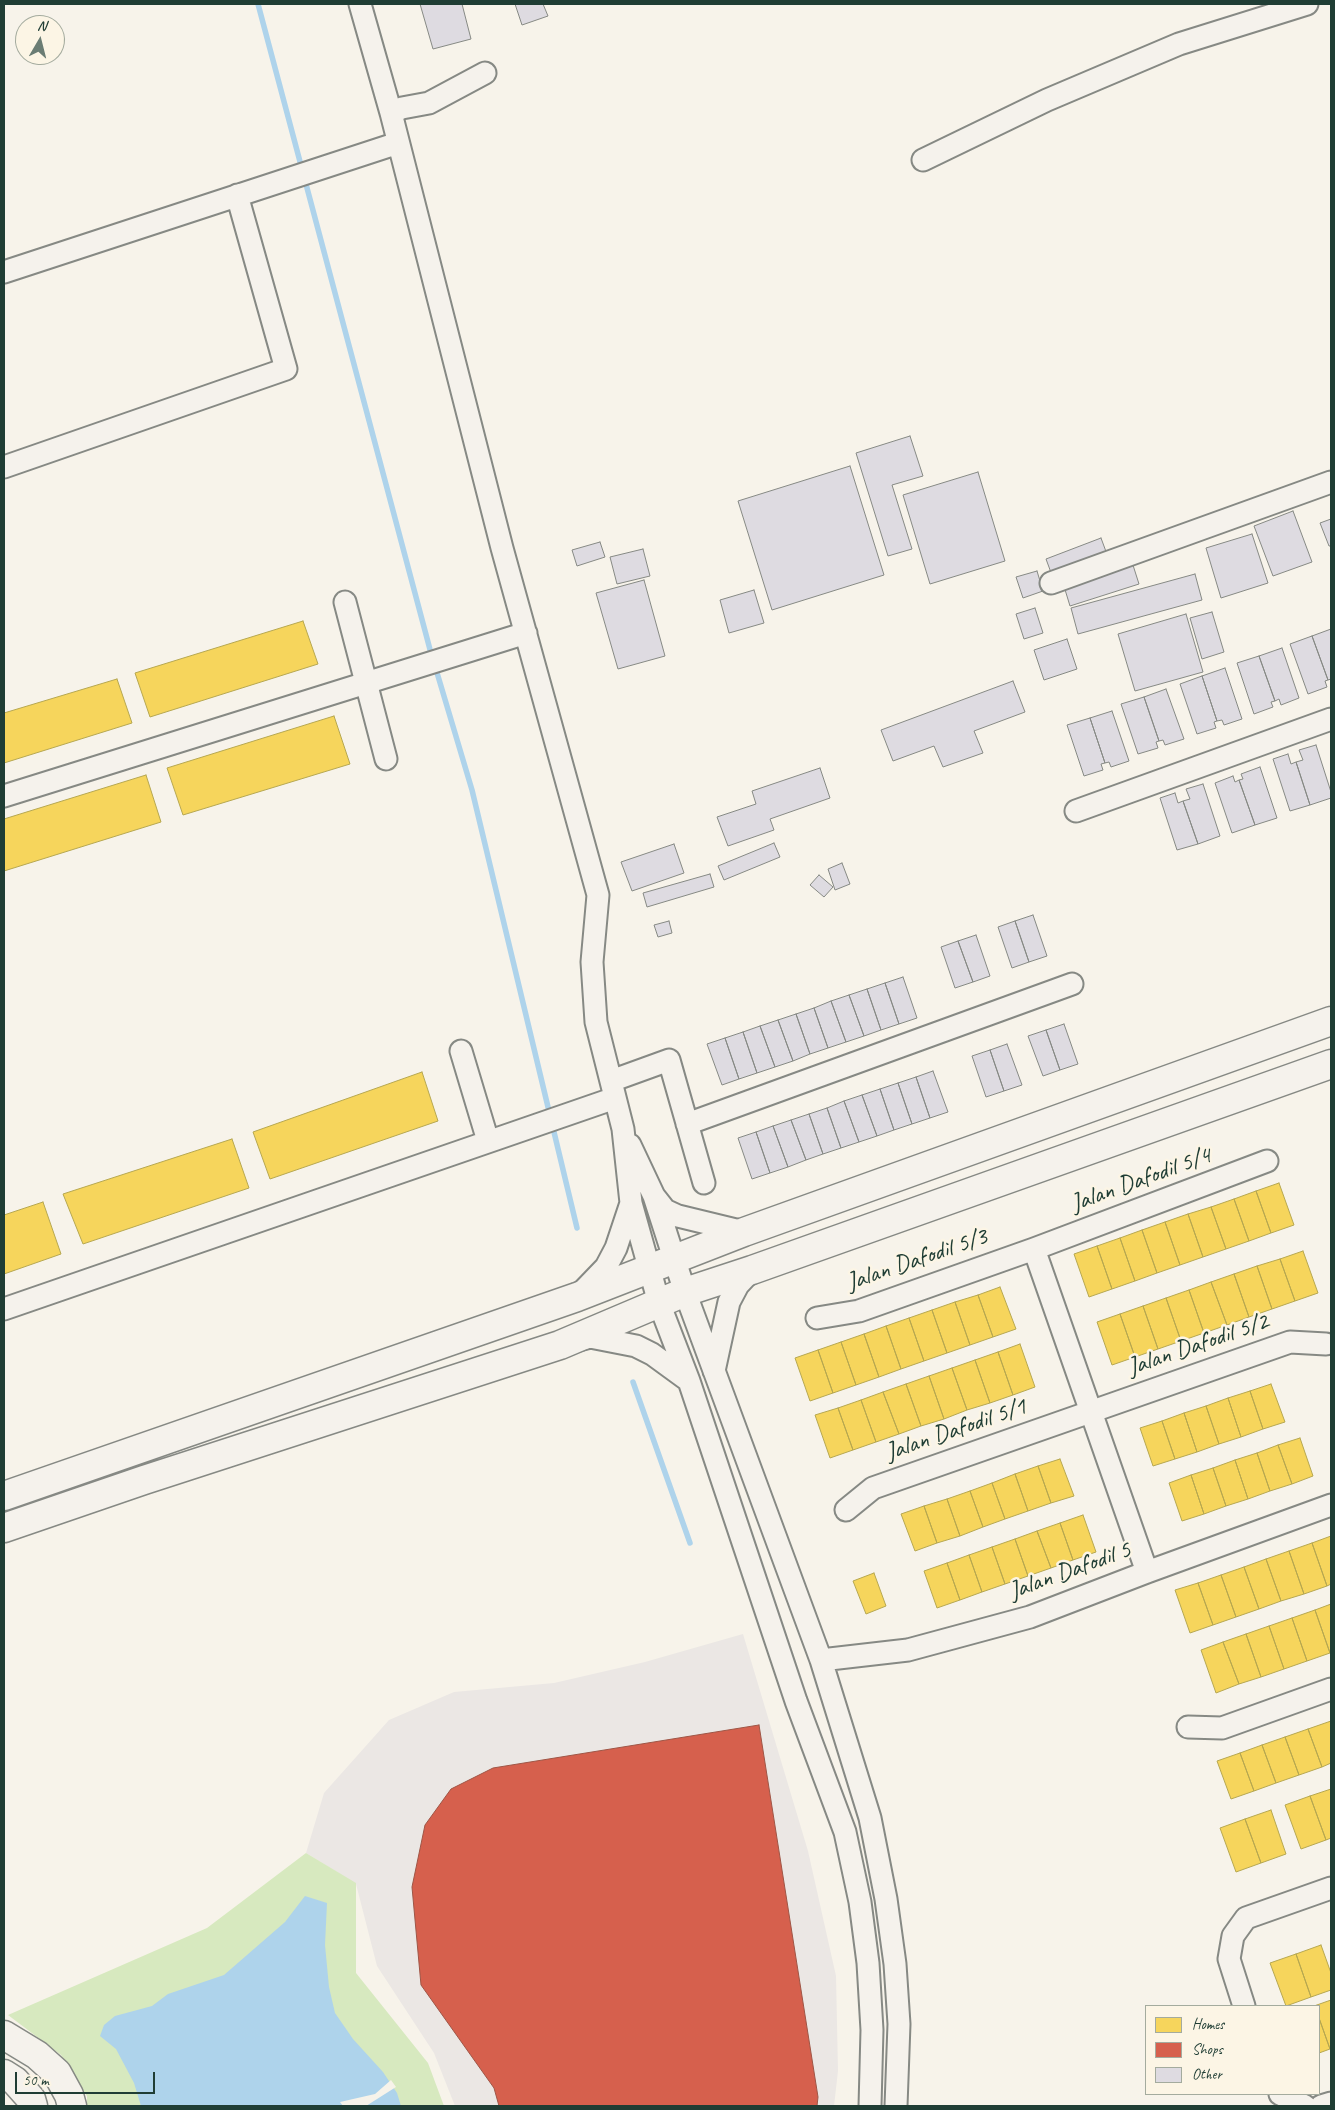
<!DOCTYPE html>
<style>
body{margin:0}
#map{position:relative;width:1335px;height:2110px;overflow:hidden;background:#f7f3ea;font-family:Caveat,sans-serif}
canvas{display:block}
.frame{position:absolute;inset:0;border:5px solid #1f3d34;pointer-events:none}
.legend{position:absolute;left:1145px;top:2005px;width:175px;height:90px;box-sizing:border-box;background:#fcf5e5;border:1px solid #a4ab9e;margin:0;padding:6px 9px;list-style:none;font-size:15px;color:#1f3d34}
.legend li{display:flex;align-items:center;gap:10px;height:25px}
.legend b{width:25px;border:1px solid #a4ab9e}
.north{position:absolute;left:15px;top:15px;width:50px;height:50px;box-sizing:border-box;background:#fcf5e5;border:1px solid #a4ab9e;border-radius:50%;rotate:8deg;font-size:14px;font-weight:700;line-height:20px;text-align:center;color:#1f3d34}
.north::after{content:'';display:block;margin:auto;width:18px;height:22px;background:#6b7d74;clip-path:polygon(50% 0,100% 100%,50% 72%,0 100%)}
.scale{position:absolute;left:15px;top:2072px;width:140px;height:22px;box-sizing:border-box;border:2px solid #1f3d34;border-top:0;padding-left:6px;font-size:15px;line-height:18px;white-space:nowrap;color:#1f3d34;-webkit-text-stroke:4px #fcf5e5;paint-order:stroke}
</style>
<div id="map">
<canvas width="1335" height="2110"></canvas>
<div class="frame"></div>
<ul class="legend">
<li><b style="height:14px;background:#f6d55c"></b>Homes</li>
<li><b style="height:14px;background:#d6604d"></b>Shops</li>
<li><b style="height:14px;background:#dedbe1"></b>Other</li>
</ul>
<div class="north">N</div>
<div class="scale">50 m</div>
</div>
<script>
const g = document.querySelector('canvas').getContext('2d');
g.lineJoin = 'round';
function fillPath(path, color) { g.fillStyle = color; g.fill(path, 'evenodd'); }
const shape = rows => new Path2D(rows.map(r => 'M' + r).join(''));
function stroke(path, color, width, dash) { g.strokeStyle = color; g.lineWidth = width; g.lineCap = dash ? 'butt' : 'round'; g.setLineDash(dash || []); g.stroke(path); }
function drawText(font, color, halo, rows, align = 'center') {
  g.font = font + ' Caveat,sans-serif'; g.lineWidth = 5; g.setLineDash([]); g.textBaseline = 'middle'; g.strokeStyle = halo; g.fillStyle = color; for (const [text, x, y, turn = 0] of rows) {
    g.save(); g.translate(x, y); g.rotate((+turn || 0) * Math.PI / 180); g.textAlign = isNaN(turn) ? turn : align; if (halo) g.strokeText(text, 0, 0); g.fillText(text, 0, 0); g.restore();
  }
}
fillPath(shape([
 [743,1634,808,1851,836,1976,838,2071,834,2106,455,2106,434,2053,377,1966,356,1884,306,1853,324,1793,389,1720,454,1692,554,1683,645,1662]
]), '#ebe7e4');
fillPath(shape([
 [306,1853,356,1883,356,1973,428,2063,444,2106,87,2106,87,2096,61,2055,8,2015,207,1928]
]), '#d7e9bf');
fillPath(shape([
 [305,1896,327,1903,325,1945,329,1987,335,2013,353,2039,383,2072,397,2093,401,2106,141,2106,134,2083,116,2049,100,2036,104,2025,115,2016,152,2006,168,1994,224,1975,285,1922]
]), '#aed3eb');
fillPath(shape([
 [391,2080,396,2087,366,2106,343,2106,340,2102,375,2094]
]), '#f7f3ea');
const homes = shape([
 [303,621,318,664,150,717,135,673,303,621],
 [117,679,132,723,4,763,4,713,117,679],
 [334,716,350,764,183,815,167,768,334,716],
 [146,775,161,822,4,871,4,819,146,775],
 [422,1072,438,1121,270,1179,253,1132,422,1072],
 [232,1139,249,1188,83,1244,63,1194,232,1139],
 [1279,1183,1294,1225,1271,1233,1256,1191,1279,1183],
 [1256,1191,1271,1233,1249,1241,1234,1199,1256,1191],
 [1234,1199,1249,1241,1226,1249,1211,1207,1234,1199],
 [43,1202,61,1254,4,1274,4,1215,43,1202],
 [1211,1207,1226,1249,1203,1257,1188,1214,1211,1207],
 [1188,1214,1203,1257,1180,1265,1165,1222,1188,1214],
 [1165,1222,1180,1265,1157,1273,1142,1230,1165,1222],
 [1142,1230,1157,1273,1135,1281,1120,1238,1142,1230],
 [1120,1238,1135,1281,1112,1289,1097,1246,1120,1238],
 [1097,1246,1112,1289,1089,1297,1074,1254,1097,1246],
 [1303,1251,1318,1293,1295,1301,1280,1259,1303,1251],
 [1280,1259,1295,1301,1272,1309,1257,1266,1280,1259],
 [1257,1266,1272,1309,1249,1317,1234,1274,1257,1266],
 [1234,1274,1249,1317,1227,1325,1211,1282,1234,1274],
 [1211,1282,1227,1325,1204,1333,1189,1290,1211,1282],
 [1000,1287,1016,1329,993,1337,978,1295,1000,1287],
 [1189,1290,1204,1333,1181,1341,1166,1298,1189,1290],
 [978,1295,993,1337,970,1345,955,1302,978,1295],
 [1166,1298,1181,1341,1158,1349,1143,1306,1166,1298],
 [955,1302,970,1345,947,1353,932,1310,955,1302],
 [1143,1306,1158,1349,1135,1357,1120,1314,1143,1306],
 [932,1310,947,1353,924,1361,909,1318,932,1310],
 [1120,1314,1135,1357,1112,1365,1097,1322,1120,1314],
 [909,1318,924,1361,901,1369,886,1326,909,1318],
 [886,1326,901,1369,879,1377,864,1334,886,1326],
 [864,1334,879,1377,856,1385,841,1342,864,1334],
 [841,1342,856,1385,833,1393,818,1350,841,1342],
 [1020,1344,1035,1387,1013,1395,998,1352,1020,1344],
 [818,1350,833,1393,810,1401,795,1358,818,1350],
 [998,1352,1013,1395,990,1403,975,1360,998,1352],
 [975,1360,990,1403,967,1410,952,1368,975,1360],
 [952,1368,967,1410,944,1419,929,1376,952,1368],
 [929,1376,944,1419,921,1426,906,1384,929,1376],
 [906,1384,921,1426,899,1434,883,1392,906,1384],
 [1271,1384,1285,1422,1263,1429,1250,1391,1271,1384],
 [1250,1391,1263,1429,1241,1437,1228,1398,1250,1391],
 [883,1392,899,1434,876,1442,861,1400,883,1392],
 [1228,1398,1241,1437,1219,1444,1206,1406,1228,1398],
 [861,1400,876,1442,853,1450,838,1408,861,1400],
 [1206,1406,1219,1444,1197,1452,1184,1413,1206,1406],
 [838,1408,853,1450,830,1458,815,1415,838,1408],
 [1184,1413,1197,1452,1175,1459,1162,1421,1184,1413],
 [1162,1421,1175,1459,1153,1466,1140,1428,1162,1421],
 [1300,1438,1313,1476,1292,1484,1278,1445,1300,1438],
 [1278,1445,1292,1484,1270,1491,1257,1453,1278,1445],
 [1257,1453,1270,1491,1248,1499,1235,1460,1257,1453],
 [1060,1459,1074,1496,1051,1503,1038,1466,1060,1459],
 [1235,1460,1248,1499,1226,1506,1213,1468,1235,1460],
 [1038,1466,1051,1503,1028,1511,1015,1474,1038,1466],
 [1213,1468,1226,1506,1204,1514,1191,1475,1213,1468],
 [1015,1474,1028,1511,1005,1519,992,1483,1015,1474],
 [1191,1475,1204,1514,1182,1521,1169,1483,1191,1475],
 [992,1483,1005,1519,983,1527,970,1491,992,1483],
 [970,1491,983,1527,960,1536,947,1499,970,1491],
 [947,1499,960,1536,937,1543,924,1506,947,1499],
 [924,1506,937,1543,915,1551,901,1514,924,1506],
 [1083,1515,1096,1552,1073,1560,1060,1523,1083,1515],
 [1060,1523,1073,1560,1051,1568,1037,1531,1060,1523],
 [1037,1531,1051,1568,1028,1576,1015,1539,1037,1531],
 [1331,1536,1331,1584,1327,1586,1312,1543,1331,1536],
 [1015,1539,1028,1576,1005,1584,992,1547,1015,1539],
 [1312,1543,1327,1586,1304,1594,1289,1551,1312,1543],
 [992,1547,1005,1584,982,1592,969,1555,992,1547],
 [1289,1551,1304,1594,1281,1601,1266,1559,1289,1551],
 [969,1555,982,1592,960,1600,947,1563,969,1555],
 [1266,1559,1281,1601,1259,1609,1244,1567,1266,1559],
 [947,1563,960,1600,937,1608,924,1571,947,1563],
 [1244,1567,1259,1609,1236,1617,1221,1575,1244,1567],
 [874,1573,886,1606,866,1614,853,1581,874,1573],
 [1221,1575,1236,1617,1213,1625,1198,1583,1221,1575],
 [1198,1583,1213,1625,1190,1633,1175,1590,1198,1583],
 [1331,1604,1331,1652,1330,1653,1315,1610,1331,1604],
 [1315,1610,1330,1653,1307,1661,1292,1618,1315,1610],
 [1292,1618,1307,1661,1284,1669,1269,1626,1292,1618],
 [1269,1626,1284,1669,1261,1677,1246,1634,1269,1626],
 [1246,1634,1261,1677,1239,1684,1223,1642,1246,1634],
 [1223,1642,1239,1684,1216,1693,1201,1650,1223,1642],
 [1331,1721,1331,1763,1322,1767,1308,1729,1331,1721],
 [1308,1729,1322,1767,1299,1775,1285,1737,1308,1729],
 [1285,1737,1299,1775,1276,1783,1262,1745,1285,1737],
 [1262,1745,1276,1783,1254,1791,1240,1753,1262,1745],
 [1240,1753,1254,1791,1231,1799,1217,1761,1240,1753],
 [1331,1789,1331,1838,1326,1840,1310,1796,1331,1789],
 [1310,1796,1326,1840,1301,1849,1285,1805,1310,1796],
 [1271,1810,1286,1854,1261,1863,1245,1819,1271,1810],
 [1245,1819,1261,1863,1236,1872,1220,1828,1245,1819],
 [1321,1945,1331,1973,1331,1990,1311,1997,1296,1954,1321,1945],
 [1296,1954,1311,1997,1286,2006,1270,1963,1296,1954],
 [1331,2000,1331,2049,1330,2049,1319,2018,1319,2006,1314,2006,1331,2000],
 [1319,2018,1330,2049,1319,2053,1319,2018]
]);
fillPath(homes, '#f6d55c');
stroke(homes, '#b6a750', 1);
const shops = shape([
 [759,1725,818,2097,817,2106,499,2106,494,2088,421,1985,412,1887,425,1825,451,1789,493,1768,759,1725]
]);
fillPath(shops, '#d6604d');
stroke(shops, '#9f5646', 1);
stroke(shape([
 [258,4,432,657],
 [435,666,472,790,577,1228],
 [633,1382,690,1543]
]), '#aed3eb', 5.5);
const building = shape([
 [420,4,462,4,471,39,433,49,420,4],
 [515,4,543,4,548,16,522,25,515,4],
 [910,436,923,476,892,485,912,549,888,556,856,453,910,436],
 [850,466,884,575,772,610,738,501,850,466],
 [978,472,1005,561,930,584,903,495,978,472],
 [1293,511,1312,562,1273,576,1254,526,1293,511],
 [1331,519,1331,546,1329,546,1320,523,1331,519],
 [1252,534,1268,583,1221,598,1206,548,1252,534],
 [1101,538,1108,557,1053,578,1046,559,1101,538],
 [600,542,605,557,577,566,572,550,600,542],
 [643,549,650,576,617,584,610,557,643,549],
 [1132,562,1139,584,1070,606,1063,583,1132,562],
 [1037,571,1043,591,1023,598,1016,577,1037,571],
 [1195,574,1202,600,1078,634,1071,608,1195,574],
 [644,580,665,656,618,669,596,593,644,580],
 [754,590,764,623,729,633,720,600,754,590],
 [1035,608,1043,633,1024,639,1016,614,1035,608],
 [1212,612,1224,652,1202,659,1190,618,1212,612],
 [1186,614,1203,672,1135,691,1118,634,1186,614],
 [1331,629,1331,679,1328,680,1312,636,1331,629],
 [1312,636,1328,680,1325,681,1327,687,1308,694,1290,644,1312,636],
 [1067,639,1077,669,1044,680,1034,650,1067,639],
 [1282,648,1299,698,1281,705,1279,699,1275,701,1259,656,1282,648],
 [1259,656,1275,701,1271,702,1273,707,1254,714,1237,663,1259,656],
 [1225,668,1242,719,1224,725,1222,720,1217,721,1202,676,1225,668],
 [1202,676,1217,721,1214,722,1216,728,1197,734,1180,684,1202,676],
 [1013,681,1025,712,974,731,983,753,943,767,934,746,893,761,881,730,1013,681],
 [1166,689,1184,739,1165,745,1163,740,1159,741,1144,697,1166,689],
 [1144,697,1159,741,1156,742,1158,748,1138,754,1121,704,1144,697],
 [1112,711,1129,761,1111,767,1109,762,1105,763,1090,718,1112,711],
 [1090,718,1105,763,1101,764,1103,770,1084,776,1067,725,1090,718],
 [1316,745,1331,792,1331,798,1310,805,1296,762,1303,760,1299,750,1316,745],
 [1288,754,1291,764,1296,762,1310,805,1290,811,1273,759,1288,754],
 [1260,767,1277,818,1255,825,1239,780,1243,779,1241,774,1260,767],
 [820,768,830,798,770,819,774,830,728,846,717,817,756,804,752,791,820,768],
 [1233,776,1235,782,1239,780,1255,825,1232,833,1215,783,1233,776],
 [1203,784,1220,836,1198,844,1183,801,1190,799,1186,789,1203,784],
 [1175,793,1178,803,1183,801,1198,844,1177,850,1160,798,1175,793],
 [774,843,780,857,724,880,718,866,774,843],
 [674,844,684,873,632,891,621,862,674,844],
 [842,863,850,884,835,890,828,869,842,863],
 [710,874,714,887,647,907,643,893,710,874],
 [819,875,833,887,824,897,810,885,819,875],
 [1033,915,1047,956,1029,962,1015,921,1033,915],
 [669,921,672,933,658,937,654,925,669,921],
 [1015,921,1029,962,1012,968,998,927,1015,921],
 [976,935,990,976,973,982,958,941,976,935],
 [958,941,973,982,955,988,941,947,958,941],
 [903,977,917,1018,899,1024,885,983,903,977],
 [885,983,899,1024,881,1030,867,989,885,983],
 [867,989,881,1030,864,1036,849,995,867,989],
 [849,995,864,1036,846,1042,831,1001,849,995],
 [831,1001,846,1042,828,1048,814,1008,831,1001],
 [814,1008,828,1048,810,1054,796,1014,814,1008],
 [796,1014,810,1054,793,1061,778,1020,796,1014],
 [778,1020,793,1061,775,1067,760,1026,778,1020],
 [1064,1024,1078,1064,1060,1070,1046,1030,1064,1024],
 [760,1026,775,1067,757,1073,743,1032,760,1026],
 [1046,1030,1060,1070,1043,1076,1028,1036,1046,1030],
 [743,1032,757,1073,739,1079,725,1038,743,1032],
 [725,1038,739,1079,722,1085,707,1044,725,1038],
 [1007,1044,1022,1085,1004,1091,990,1050,1007,1044],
 [990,1050,1004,1091,986,1097,972,1056,990,1050],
 [933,1071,948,1112,930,1118,916,1077,933,1071],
 [916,1077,930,1118,912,1124,898,1083,916,1077],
 [898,1083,912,1124,894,1130,880,1089,898,1083],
 [880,1089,894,1130,877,1136,862,1095,880,1089],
 [862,1095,877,1136,859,1142,844,1101,862,1095],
 [844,1101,859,1142,841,1148,827,1108,844,1101],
 [827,1108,841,1148,823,1154,809,1114,827,1108],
 [809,1114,823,1154,806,1160,791,1120,809,1114],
 [791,1120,806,1160,788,1167,773,1126,791,1120],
 [773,1126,788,1167,770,1173,756,1132,773,1126],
 [756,1132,770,1173,752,1179,738,1138,756,1132]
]);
fillPath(building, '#dedbe1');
stroke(building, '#868984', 1);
const street = shape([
 [360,4,391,113,502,548,598,895,592,962,596,1022,623,1129,631,1203,659,1303,689,1381,796,1701,845,1832,860,1902,868,1963,872,2030,870,2106],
 [391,113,402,108,429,103,485,73],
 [923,160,1047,100,1179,44,1307,4],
 [4,272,398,143],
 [4,467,286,369,237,195],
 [1051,583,1331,482],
 [345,602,386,759],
 [4,796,526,633],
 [1076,811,1331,719],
 [461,1051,488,1141],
 [611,1081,669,1060,704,1183],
 [687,1124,1072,984],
 [630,1145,654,1196,685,1292,821,1660,870,1818,886,1899,895,1964,899,2024,896,2106],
 [654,1196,665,1210,678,1216,744,1232],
 [1034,1249,1147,1572],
 [581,1293,606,1267,616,1248,631,1203],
 [4,1309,615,1098],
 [817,1318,859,1311,1034,1249,1267,1161],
 [578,1340,590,1337,636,1346,652,1354,689,1381],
 [714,1371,729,1302,738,1285,752,1270],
 [846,1510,873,1488,1290,1342,1326,1344],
 [821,1660,908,1650,1030,1617,1147,1572,1331,1505],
 [1188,1727,1222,1728,1331,1689],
 [1244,2006,1229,1959,1233,1936,1246,1918,1331,1888],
 [1280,2094,1305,2106],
 [1321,2106,1331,2103]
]);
const secondary = shape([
 [4,1496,577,1297,744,1232,1331,1021],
 [4,1528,144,1480,560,1345,685,1292,752,1270,1331,1064],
 [4,2035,37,2055,57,2073,69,2095,72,2106],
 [4,2074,15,2081,31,2099,33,2106]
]);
stroke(street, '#868984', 25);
stroke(secondary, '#868984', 31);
stroke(street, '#f5f2ec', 21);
stroke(secondary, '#f5f2ec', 28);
drawText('25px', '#1f3d34', '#fcf5e5', [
 ["Jalan Dafodil 5/4",1141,1180,-20],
 ["Jalan Dafodil 5/3",917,1260,-19],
 ["Jalan Dafodil 5/2",1198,1345,-19],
 ["Jalan Dafodil 5/1",956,1430,-19],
 ["Jalan Dafodil 5",1070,1571,-20]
]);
</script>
